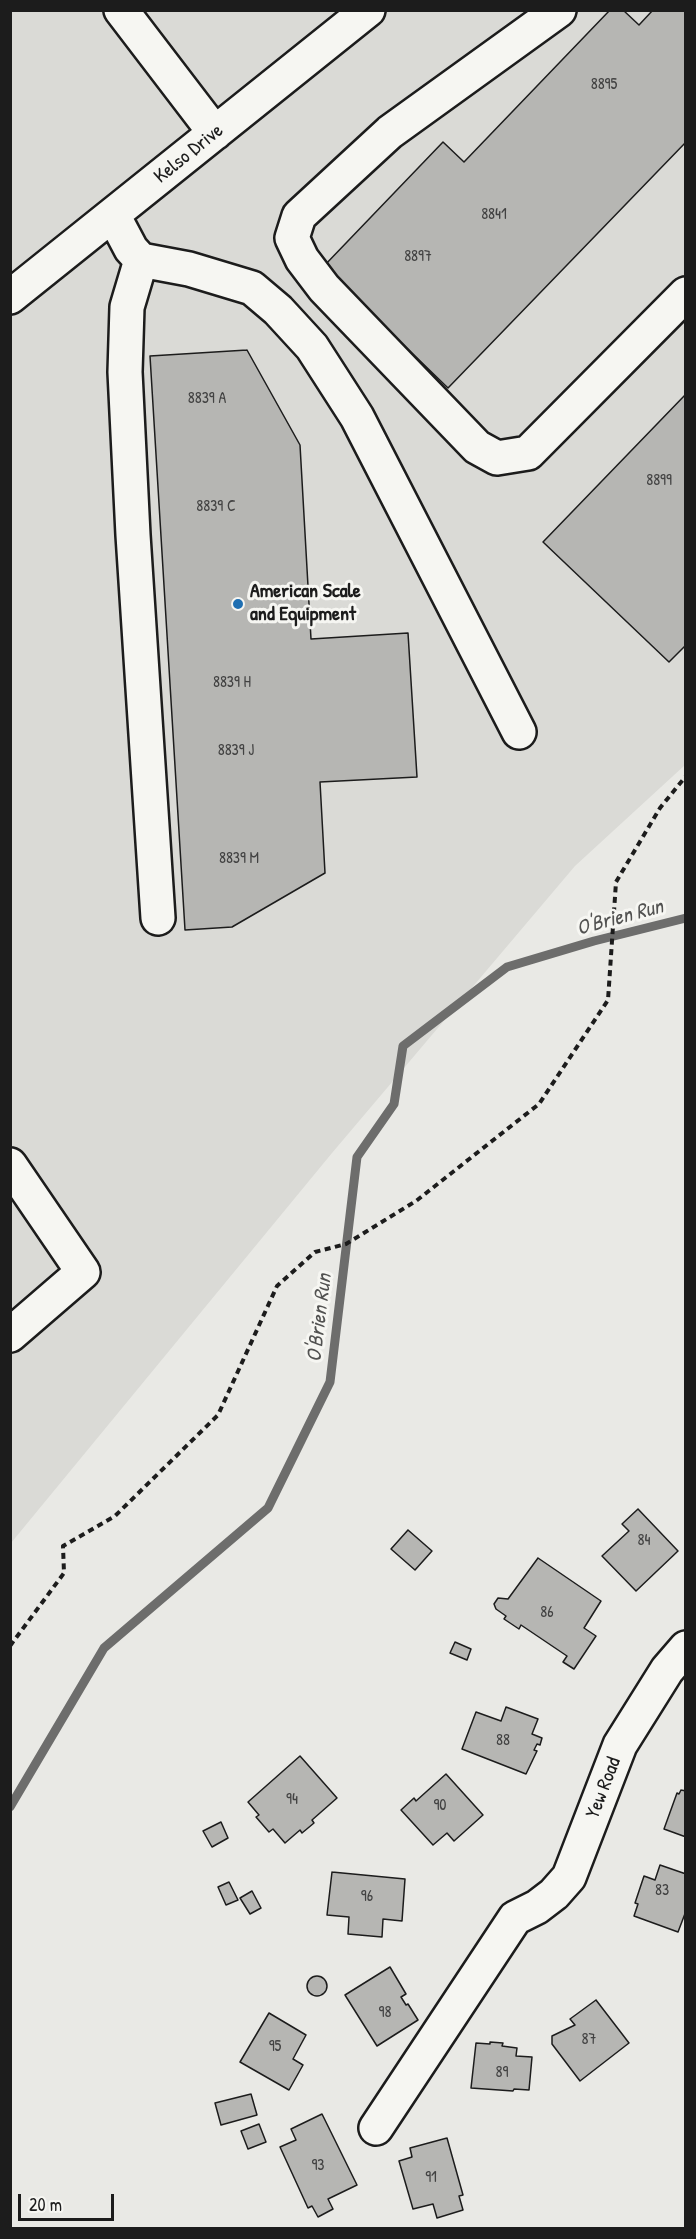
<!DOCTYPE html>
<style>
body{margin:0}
#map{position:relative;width:696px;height:2239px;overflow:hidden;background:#e9e9e5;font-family:"Patrick Hand",sans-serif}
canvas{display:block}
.frame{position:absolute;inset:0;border:12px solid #1c1c1c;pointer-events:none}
.scale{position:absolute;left:18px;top:2194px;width:96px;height:27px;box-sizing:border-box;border:3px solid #1c1c1c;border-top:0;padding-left:8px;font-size:18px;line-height:21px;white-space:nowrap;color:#1c1c1c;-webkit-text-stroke:4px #f6f6f2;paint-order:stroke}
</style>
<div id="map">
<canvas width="696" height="2239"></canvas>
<div class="frame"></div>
<div class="scale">20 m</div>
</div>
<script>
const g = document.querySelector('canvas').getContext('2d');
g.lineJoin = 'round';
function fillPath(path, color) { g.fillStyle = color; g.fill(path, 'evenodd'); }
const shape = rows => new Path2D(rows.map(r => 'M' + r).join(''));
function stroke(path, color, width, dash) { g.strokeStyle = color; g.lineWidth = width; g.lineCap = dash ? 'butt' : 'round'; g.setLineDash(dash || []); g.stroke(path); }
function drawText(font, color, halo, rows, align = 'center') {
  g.font = font + ' "Patrick Hand",sans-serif'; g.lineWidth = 6; g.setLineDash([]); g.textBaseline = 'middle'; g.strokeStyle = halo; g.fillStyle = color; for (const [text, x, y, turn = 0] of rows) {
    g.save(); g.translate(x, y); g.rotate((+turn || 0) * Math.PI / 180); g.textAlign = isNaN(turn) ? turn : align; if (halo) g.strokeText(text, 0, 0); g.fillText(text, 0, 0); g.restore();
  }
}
fillPath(shape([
 [11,11,685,11,685,765,575,866,332,1153,11,1543]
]), '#dadad6');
stroke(shape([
 [10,1807,104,1648,268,1508,330,1382,357,1157,394,1104,403,1046,507,967,594,941,686,918]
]), '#6d6d6c', 9);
const building = shape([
 [610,10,623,10,639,25,653,10,686,10,686,142,448,388,323,267,443,142,464,162,610,10],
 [247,350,300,445,311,639,408,633,417,777,320,782,325,873,232,927,185,930,150,356,247,350],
 [686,394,686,645,669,662,543,542,686,394],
 [638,1509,678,1551,636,1591,602,1556,629,1531,622,1524,638,1509],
 [408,1530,432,1551,415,1570,391,1549,408,1530],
 [538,1558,601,1601,584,1628,596,1636,574,1669,563,1662,567,1656,521,1625,519,1629,504,1619,506,1616,496,1609,494,1604,498,1598,508,1599,538,1558],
 [455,1642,471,1649,467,1660,450,1653,455,1642],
 [506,1707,538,1719,532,1734,542,1738,540,1745,537,1744,534,1750,537,1751,526,1774,462,1749,476,1712,501,1721,506,1707],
 [300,1756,337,1798,312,1820,314,1823,302,1833,300,1830,285,1843,273,1829,269,1832,256,1817,259,1815,248,1802,300,1756],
 [446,1774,483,1815,454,1841,447,1833,433,1845,401,1810,414,1798,416,1801,446,1774],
 [681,1790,686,1791,686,1837,664,1829,677,1793,679,1794,681,1790],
 [221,1822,228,1838,212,1847,203,1831,221,1822],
 [660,1865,686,1874,686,1911,678,1932,634,1916,638,1904,635,1903,644,1876,655,1880,660,1865],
 [332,1872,405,1879,402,1921,383,1919,382,1937,348,1934,349,1917,327,1915,332,1872],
 [229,1882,238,1900,226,1905,218,1887,229,1882],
 [252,1891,261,1908,250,1914,240,1898,252,1891],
 [390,1967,406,1994,401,1997,406,2005,408,2004,418,2020,377,2046,345,1995,390,1967],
 '307 1986a10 10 0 1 1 20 0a10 10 0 1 1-20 0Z',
 [596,2000,629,2043,580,2081,552,2044,552,2036,575,2025,570,2019,596,2000],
 [269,2013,306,2035,293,2059,303,2065,289,2090,240,2062,269,2013],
 [490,2042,503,2043,502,2046,517,2048,516,2056,532,2057,529,2090,514,2089,513,2091,471,2088,476,2043,490,2044,490,2042],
 [251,2094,257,2115,221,2125,215,2103,251,2094],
 [322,2114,357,2185,328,2199,333,2209,318,2217,312,2206,308,2208,280,2147,296,2140,291,2129,322,2114],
 [259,2124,266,2142,248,2149,241,2131,259,2124],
 [447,2138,463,2195,459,2196,463,2210,437,2218,433,2204,413,2209,399,2161,412,2157,410,2148,447,2138]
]);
fillPath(building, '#b6b6b3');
stroke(building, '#1c1c1c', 1.5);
const minor = shape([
 [121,10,215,133],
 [559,10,390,132,299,216,292,238,302,259,324,288,477,447,497,458,528,453,686,294],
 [113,215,131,249,141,260,189,269,252,288,278,310,312,347,357,417,519,732],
 [141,260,127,307,125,372,133,535,158,918],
 [10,297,368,10],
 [10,1165,83,1272,10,1335],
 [376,2128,515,1918,537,1907,554,1894,569,1877,620,1745,667,1670,686,1648]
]);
stroke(minor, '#1c1c1c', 38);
stroke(shape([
 [10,1646,64,1573,63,1546,115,1516,218,1415,277,1286,315,1252,346,1244,416,1201,539,1104,608,1000,616,882,660,808,686,776]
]), '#1c1c1c', 4, [6, 4.5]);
stroke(minor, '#f6f6f2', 33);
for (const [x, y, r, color] of [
 [238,604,6,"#1f6fb2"]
]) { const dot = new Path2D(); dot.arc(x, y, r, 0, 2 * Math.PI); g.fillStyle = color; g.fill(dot); stroke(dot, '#f6f6f2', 2); }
drawText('16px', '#424242', null, [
 ["8895",604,85],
 ["8841",494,215],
 ["8897",418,257],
 ["8839 A",207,399],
 ["8899",659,481],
 ["8839 C",216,507],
 ["8839 H",232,683],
 ["8839 J",236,751],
 ["8839 M",239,859],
 ["84",644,1541],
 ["86",547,1613],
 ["88",503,1741],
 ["94",292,1800],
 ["90",440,1806],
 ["83",662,1891],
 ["96",367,1897],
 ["98",385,2013],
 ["87",589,2040],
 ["95",275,2047],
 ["89",502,2073],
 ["93",318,2166],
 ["91",431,2178]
]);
drawText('20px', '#1c1c1c', '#f6f6f2', [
 ["Kelso Drive",189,154,-39],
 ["Yew Road",604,1788,-69]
]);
drawText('bold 20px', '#1c1c1c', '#f6f6f2', [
 ["American Scale",250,592],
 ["and Equipment",250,615]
], 'left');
drawText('italic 21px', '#525251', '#f6f6f2', [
 ["O'Brien Run",620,918,-15],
 ["O'Brien Run",320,1318,-83]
]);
</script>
